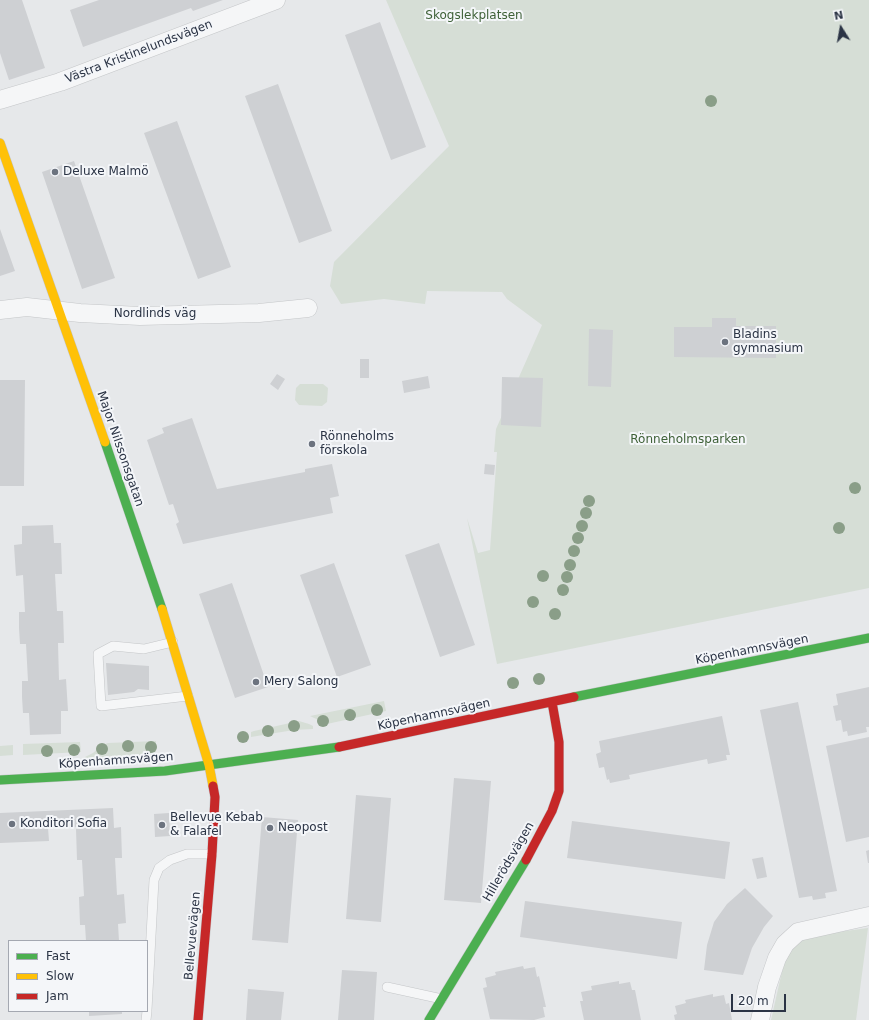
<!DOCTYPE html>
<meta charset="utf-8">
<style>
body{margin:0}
#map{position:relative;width:869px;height:1020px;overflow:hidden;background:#e6e8ea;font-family:"DejaVu Sans",sans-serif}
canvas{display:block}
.legend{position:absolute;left:8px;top:940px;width:140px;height:72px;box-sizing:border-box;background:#f4f6f9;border:1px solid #a4a8b1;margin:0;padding:5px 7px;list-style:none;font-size:12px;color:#2b3445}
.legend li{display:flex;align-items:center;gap:8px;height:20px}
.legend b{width:20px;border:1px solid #a4a8b1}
.north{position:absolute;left:821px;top:8px;width:40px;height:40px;-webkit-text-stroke:3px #f4f6f9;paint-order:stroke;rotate:349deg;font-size:11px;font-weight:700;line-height:16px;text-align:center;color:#2b3445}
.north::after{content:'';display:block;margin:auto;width:14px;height:18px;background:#2b3445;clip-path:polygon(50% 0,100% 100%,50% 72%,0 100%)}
.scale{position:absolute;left:731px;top:994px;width:55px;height:18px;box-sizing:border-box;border:2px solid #2b3445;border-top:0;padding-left:5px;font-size:12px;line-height:14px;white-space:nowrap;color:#2b3445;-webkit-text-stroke:3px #f4f6f9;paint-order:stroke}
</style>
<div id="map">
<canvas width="869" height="1020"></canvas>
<ul class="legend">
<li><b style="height:5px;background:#4caf50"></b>Fast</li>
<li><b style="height:5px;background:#ffc107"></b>Slow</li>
<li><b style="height:5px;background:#c62828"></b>Jam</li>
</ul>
<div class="north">N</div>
<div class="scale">20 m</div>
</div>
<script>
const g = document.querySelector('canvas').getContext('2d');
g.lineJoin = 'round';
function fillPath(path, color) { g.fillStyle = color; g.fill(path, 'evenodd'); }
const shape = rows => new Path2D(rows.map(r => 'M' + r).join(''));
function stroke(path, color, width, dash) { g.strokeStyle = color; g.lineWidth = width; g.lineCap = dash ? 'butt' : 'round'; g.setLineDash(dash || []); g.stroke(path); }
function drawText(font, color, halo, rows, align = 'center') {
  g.font = font + ' "DejaVu Sans",sans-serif'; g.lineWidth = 4; g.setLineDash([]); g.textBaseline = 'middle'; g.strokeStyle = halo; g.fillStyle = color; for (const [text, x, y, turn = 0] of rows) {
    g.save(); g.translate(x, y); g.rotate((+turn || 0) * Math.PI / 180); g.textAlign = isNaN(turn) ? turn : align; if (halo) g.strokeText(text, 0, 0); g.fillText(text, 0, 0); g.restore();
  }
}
fillPath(shape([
 [386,0,869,0,869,588,497,664,467,518,478,553,490,550,497,452,494,452,496,429,542,325,507,299,502,292,427,291,425,304,384,299,341,304,330,286,334,262,449,146],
 [300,384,323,384,328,388,327,402,322,406,299,405,295,400,296,388],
 [384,701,386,711,327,724,310,716],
 [299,721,309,724,313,726,313,729,294,730,251,737,251,732,254,731],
 [156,741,156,752,130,758,83,761,83,758,93,753,102,745,108,743],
 [80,742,81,752,23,755,23,744],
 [13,745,13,755,0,756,0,746],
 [868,928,856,1020,771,1020,786,954,808,936]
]), '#d6ded6');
fillPath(shape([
 [0,0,22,0,45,68,9,80,0,53],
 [99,0,223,0,193,11,191,8,83,47,70,10],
 [380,22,426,147,391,160,345,35],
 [278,84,332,231,299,243,245,96],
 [177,121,231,267,198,279,144,133],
 [74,161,115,278,82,289,42,172],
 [0,229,15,271,0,276],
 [712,318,736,318,736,326,776,326,776,358,674,357,674,327,712,327],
 [589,329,613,330,611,387,588,386],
 [360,359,369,359,369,378,360,378],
 [277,374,285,379,278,390,270,384],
 [428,376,430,388,404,393,402,381],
 [502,377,543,378,541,427,501,425],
 [0,380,25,380,24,486,0,486],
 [192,418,217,489,305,472,305,469,332,464,339,496,330,498,333,513,183,544,176,524,179,522,173,504,169,505,147,440,164,433,162,428],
 [485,464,495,465,494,475,484,474],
 [53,525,54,543,61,543,62,574,55,574,57,611,63,611,64,643,58,643,59,680,66,679,68,711,61,711,61,734,30,735,29,713,23,713,22,697,22,681,28,681,26,644,20,644,19,628,19,612,25,612,23,575,16,576,14,545,22,544,22,526],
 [439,543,475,645,440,657,405,555],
 [334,563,371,665,337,677,300,575],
 [232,583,268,687,235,698,199,594],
 [106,663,149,666,149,690,138,689,134,692,108,695],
 [869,687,869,727,866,727,867,732,848,736,847,731,843,732,841,720,836,721,833,706,838,705,836,694],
 [798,702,837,891,825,893,826,898,813,900,812,896,799,898,760,710],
 [722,716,730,755,726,755,727,760,708,764,707,759,629,775,630,779,610,783,609,779,607,780,604,767,599,768,596,754,601,752,599,741],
 [869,737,869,837,846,842,826,746],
 [454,778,491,781,481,903,444,900],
 [356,795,391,798,381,922,346,919],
 [113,808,114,828,121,827,122,858,115,858,117,895,124,894,126,923,118,924,119,941,86,941,85,925,80,925,79,897,84,896,82,860,77,860,76,829,81,829,80,827,48,828,49,841,0,843,0,813],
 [169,813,170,836,155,837,154,814],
 [262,817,298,820,288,943,252,940],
 [572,821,730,842,725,879,567,858],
 [869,850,869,863,868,863,866,851],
 [763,857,767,877,757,879,752,859],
 [745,888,773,916,764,927,752,948,743,975,704,970,707,945,714,922,727,904],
 [525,901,682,922,677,959,520,937],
 [523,966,524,969,535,967,537,977,539,976,546,1007,543,1007,545,1017,534,1020,490,1019,483,988,487,987,485,978,496,975,495,972],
 [342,970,377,972,374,1020,338,1020],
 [619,981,619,984,630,982,632,990,635,990,641,1020,584,1020,580,1001,583,1001,581,992,592,990,591,986],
 [248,989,284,992,281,1020,246,1020],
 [713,994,713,997,724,995,726,1004,729,1003,732,1020,675,1020,674,1015,677,1014,675,1006,686,1003,685,1000],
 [89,1011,122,1011,122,1014,89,1016]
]), '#ced0d3');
const lane = shape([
 [173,642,144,649,113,646,98,654,101,706,188,696],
 [387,987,442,999],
 [147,1010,154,880,159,868,170,860,187,854,212,854],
 [146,1020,147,1011]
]);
const street = shape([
 [0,100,60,82,276,0],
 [0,310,27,307,80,313,140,316,259,313,308,308],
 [760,1020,767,987,777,958,785,944,798,932,869,916]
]);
const fast = shape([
 [105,442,162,609],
 [574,697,869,638],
 [0,780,165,771,339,747],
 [429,1020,526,860]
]);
const slow = shape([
 [0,143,105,442],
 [162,609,209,765,213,786]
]);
const jam = shape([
 [339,747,574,697],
 [526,860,552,811,559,791,559,742,552,702],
 [198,1020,212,854,215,797,213,786]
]);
stroke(lane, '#c4c6c8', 10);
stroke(street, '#c4c6c8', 19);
stroke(fast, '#c4c6c8', 10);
stroke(slow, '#c4c6c8', 10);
stroke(jam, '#c4c6c8', 10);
stroke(lane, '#f5f6f7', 9);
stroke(street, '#f5f6f7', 18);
stroke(fast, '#4caf50', 9);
stroke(slow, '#ffc107', 9);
stroke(jam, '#c62828', 9);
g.fillStyle = '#8a9e88';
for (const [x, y] of [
 [711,101],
 [855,488],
 [589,501],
 [586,513],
 [582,526],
 [839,528],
 [578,538],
 [574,551],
 [570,565],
 [543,576],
 [567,577],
 [563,590],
 [533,602],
 [555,614],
 [539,679],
 [513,683],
 [377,710],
 [350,715],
 [323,721],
 [294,726],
 [268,731],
 [243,737],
 [128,746],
 [151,747],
 [102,749],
 [74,750],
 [47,751]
]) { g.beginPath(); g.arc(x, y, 6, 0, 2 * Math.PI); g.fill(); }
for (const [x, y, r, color] of [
 [55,172,4,"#6c737f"],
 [725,342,4,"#6c737f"],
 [312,444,4,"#6c737f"],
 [256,682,4,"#6c737f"],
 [12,824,4,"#6c737f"],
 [162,825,4,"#6c737f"],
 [270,828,4,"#6c737f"]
]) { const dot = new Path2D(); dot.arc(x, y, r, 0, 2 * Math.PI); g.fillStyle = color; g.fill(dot); stroke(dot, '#f4f6f9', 1.5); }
drawText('12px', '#3f6138', '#f4f6f9', [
 ["Skogslekplatsen",474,16],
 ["Rönneholmsparken",688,440]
]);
drawText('12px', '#2b3445', '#f4f6f9', [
 ["Västra Kristinelundsvägen",139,52,-21],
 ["Nordlinds väg",155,314],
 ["Major Nilssonsgatan",120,449,71],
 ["Köpenhamnsvägen",752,650,-11],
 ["Köpenhamnsvägen",434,715,-12],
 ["Köpenhamnsvägen",116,761,-4],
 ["Hillerödsvägen",509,862,-60],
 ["Bellevuevägen",193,936,-85]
]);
drawText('12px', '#2b3445', '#f4f6f9', [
 ["Deluxe Malmö",63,172],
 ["Bladins",733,335],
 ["gymnasium",733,349],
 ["Rönneholms",320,437],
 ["förskola",320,451],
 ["Mery Salong",264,682],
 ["Bellevue Kebab",170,818],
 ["& Falafel",170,832],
 ["Konditori Sofia",20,824],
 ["Neopost",278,828]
], 'left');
</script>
